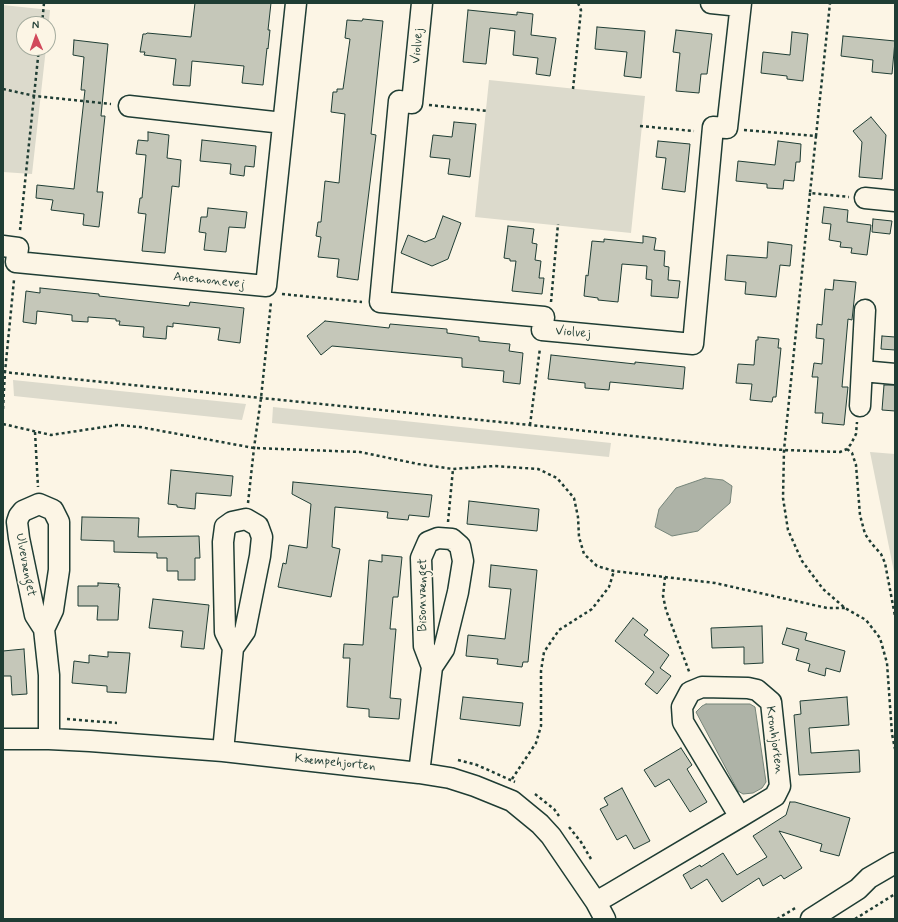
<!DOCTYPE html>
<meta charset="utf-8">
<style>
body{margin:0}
#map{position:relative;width:898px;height:922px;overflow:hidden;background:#fcf5e5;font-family:Mynerve,sans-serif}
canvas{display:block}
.frame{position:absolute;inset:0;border:4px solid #1f3d34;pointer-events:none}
.north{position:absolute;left:16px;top:16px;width:40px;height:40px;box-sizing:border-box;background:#fcf5e5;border:1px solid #a4ab9e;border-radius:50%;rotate:358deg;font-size:11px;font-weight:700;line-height:16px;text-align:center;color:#1f3d34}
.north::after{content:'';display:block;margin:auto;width:14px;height:18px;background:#d1495b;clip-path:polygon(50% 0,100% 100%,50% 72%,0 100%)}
</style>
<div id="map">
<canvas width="898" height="922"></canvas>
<div class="frame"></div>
<div class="north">N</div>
</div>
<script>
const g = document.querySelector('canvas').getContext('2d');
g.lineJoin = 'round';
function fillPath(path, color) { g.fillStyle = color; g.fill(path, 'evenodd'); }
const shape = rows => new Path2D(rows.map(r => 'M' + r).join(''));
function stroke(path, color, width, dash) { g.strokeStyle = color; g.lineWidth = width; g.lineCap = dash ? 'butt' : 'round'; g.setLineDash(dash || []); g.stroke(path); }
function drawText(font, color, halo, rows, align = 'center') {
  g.font = font + ' Mynerve,sans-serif'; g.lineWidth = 3.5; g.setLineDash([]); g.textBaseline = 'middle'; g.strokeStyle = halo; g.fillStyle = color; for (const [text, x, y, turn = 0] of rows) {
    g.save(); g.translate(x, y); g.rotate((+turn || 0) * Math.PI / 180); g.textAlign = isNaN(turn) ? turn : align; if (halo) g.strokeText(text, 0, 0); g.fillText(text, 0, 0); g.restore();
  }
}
fillPath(shape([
 [3,5,50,10,48,32,48,24,24,24,24,48,46,48,32,174,3,172],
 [489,80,645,96,631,233,475,217],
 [13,380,246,404,242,420,14,396],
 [273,407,611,443,609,457,272,423],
 [870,452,895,454,895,577]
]), '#dcdacc');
const water = shape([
 [705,478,723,480,732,486,730,503,698,531,672,536,655,527,659,509,676,488,705,478],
 [706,704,750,704,755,707,766,782,762,788,753,793,743,794,738,791,696,712,702,706,706,704]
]);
fillPath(water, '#aeb3a7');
stroke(water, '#758479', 1);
const building = shape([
 [195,3,271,3,268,30,270,30,268,49,267,48,263,85,242,83,244,66,192,61,190,86,173,85,176,59,144,55,145,52,140,52,143,34,146,34,147,33,191,37,195,3],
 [468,10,517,15,517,12,533,14,531,35,556,38,550,76,536,74,538,58,513,55,515,31,490,28,486,64,463,62,468,10],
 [363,19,383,21,371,134,376,135,358,280,337,277,339,259,318,257,321,237,316,236,318,222,321,222,325,181,339,183,345,114,331,112,333,92,337,92,337,89,343,89,350,39,345,38,347,20,362,21,363,19],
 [597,27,645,31,641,78,624,76,627,52,595,49,597,27],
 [676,30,712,34,707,74,701,74,699,93,676,91,680,53,673,52,676,30],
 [792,32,808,34,803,81,787,79,787,76,761,73,763,52,790,55,792,32],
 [843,36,895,41,892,74,872,72,873,60,841,56,843,36],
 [74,40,108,44,101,116,105,116,97,192,103,192,99,227,83,225,84,214,51,210,53,200,36,198,37,185,74,189,85,90,81,90,84,57,73,55,74,40],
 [871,117,886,135,882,179,859,177,862,142,853,131,871,117],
 [454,122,476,124,470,177,448,174,450,159,430,157,433,135,452,137,454,122],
 [148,132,169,135,167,158,181,160,179,187,172,186,165,253,142,251,146,214,138,213,140,198,142,198,146,155,136,154,138,140,148,141,148,132],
 [202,140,256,146,254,167,245,166,244,176,230,174,231,164,200,161,202,140],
 [658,141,690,144,685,192,662,189,666,158,656,157,658,141],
 [778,141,801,144,800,162,796,162,794,181,784,180,783,189,767,188,767,184,736,181,738,161,775,165,778,141],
 [824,207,848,210,847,222,871,225,867,255,851,253,852,248,840,247,841,242,829,240,831,224,822,223,824,207],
 [208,208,247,212,245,228,229,227,226,252,204,250,206,233,199,232,201,217,207,217,208,208],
 [443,216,461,223,448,259,432,266,401,253,408,235,425,242,435,238,443,216],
 [873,219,892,221,890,234,872,232,873,219],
 [508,226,534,229,532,243,537,244,535,260,541,261,539,278,544,278,542,294,512,291,516,261,510,261,510,259,504,258,508,226],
 [643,236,656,238,654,250,665,251,664,266,669,267,668,280,680,281,678,298,651,296,652,280,646,279,647,266,622,264,618,302,598,300,598,298,584,296,586,275,588,276,592,241,604,242,604,239,643,243,643,236],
 [768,242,792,245,790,266,780,265,776,297,745,294,746,282,725,280,727,255,767,258,768,242],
 [834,280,856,282,852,320,848,319,842,387,848,387,844,425,822,423,823,413,815,413,818,377,812,377,814,363,822,364,824,339,816,338,817,324,822,325,825,289,833,290,834,280],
 [40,288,99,294,99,296,189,306,190,302,244,308,240,343,218,340,220,328,173,323,173,327,167,326,166,339,143,337,144,327,119,325,120,321,116,321,116,319,88,317,88,322,72,321,72,315,37,311,36,324,23,322,26,291,40,293,40,288],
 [325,321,389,328,390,324,447,329,447,333,479,337,479,341,510,344,509,351,523,353,520,384,503,382,504,371,462,367,462,358,332,346,321,355,307,336,325,321],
 [882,336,895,337,895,350,881,349,882,336],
 [758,337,779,339,778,348,781,348,776,397,773,397,772,402,750,400,752,384,736,383,738,364,754,365,756,340,758,340,758,337],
 [551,355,635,364,635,362,685,367,683,389,610,382,609,390,585,388,585,383,548,379,551,355],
 [884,385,895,385,895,411,882,410,884,385],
 [171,470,233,476,231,496,196,493,195,509,177,507,177,505,168,504,171,470],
 [293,482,432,495,429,517,409,515,408,520,387,518,388,512,335,507,332,547,340,549,331,597,278,587,283,563,286,564,289,545,307,548,311,504,292,494,293,482],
 [469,501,539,509,537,531,467,524,469,501],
 [82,517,139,518,138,537,199,536,200,558,195,558,195,580,178,580,178,571,167,571,167,558,157,558,157,553,114,552,114,541,81,540,82,517],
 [382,555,402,557,398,597,393,597,390,629,396,629,390,698,401,699,399,719,369,717,369,709,347,707,350,658,343,658,344,644,363,645,369,560,382,562,382,555],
 [491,565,537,570,528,662,523,662,522,667,497,664,498,659,466,656,468,635,505,639,511,589,489,587,491,565],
 [98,583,119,584,118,587,120,587,118,620,97,620,98,606,78,606,78,586,98,586,98,583],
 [153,599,209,605,204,649,181,647,183,631,149,628,153,599],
 [633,618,648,630,644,635,669,655,660,668,671,676,657,694,645,684,654,672,615,641,633,618],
 [762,626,763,663,744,664,744,647,712,648,711,628,762,626],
 [787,628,807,633,805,640,845,651,840,672,826,668,825,676,808,671,810,664,796,660,799,649,782,644,787,628],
 [24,649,27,694,12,695,11,676,3,676,3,651,24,649],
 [108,652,130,653,126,693,107,692,107,686,72,683,74,661,89,663,89,655,108,657,108,652],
 [463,697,523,703,520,726,460,719,463,697],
 [847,697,849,725,809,728,811,753,859,750,860,772,799,775,794,715,801,714,800,701,847,697],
 [681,748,692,765,687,769,707,802,690,812,669,779,655,787,644,770,681,748],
 [622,788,650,841,634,849,626,835,617,840,600,809,608,805,604,798,622,788],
 [790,802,795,802,850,818,839,856,820,851,822,844,779,831,802,868,784,879,781,875,763,886,759,878,722,902,707,879,691,889,683,875,700,865,701,867,723,853,737,875,767,857,753,836,786,815,790,802]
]);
fillPath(building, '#c5c7b9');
stroke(building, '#1f3d34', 1);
const minor = shape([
 [422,3,412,103,399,101,380,302,544,317,542,330,693,344,713,127,727,128,741,3],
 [711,3,740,6],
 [129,106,283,123],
 [865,198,895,201],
 [3,246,18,248,16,262,266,286,296,3],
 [862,371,895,374],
 [860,406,865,310],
 [44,629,35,615,19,538,17,522,19,516,23,511,39,504,53,510,59,522,59,570,53,610,44,629,49,675,49,739],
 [3,739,49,739,90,741,223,751,419,773,450,778,475,786,512,801,540,824,551,836,596,902,605,919],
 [223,751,233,648,245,631,260,556,262,537,258,526,246,519,232,522,225,527,223,542,225,632,233,648],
 [419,773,432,667,444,649,458,592,463,561,460,546,452,539,438,538,428,542,421,558,424,646,432,667],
 [596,902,610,894,740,817,775,796,780,786,771,702,757,690,748,688,702,687,690,692,682,707,683,722,740,817],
 [811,919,858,889,869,878,895,863]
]);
stroke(minor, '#1f3d34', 23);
stroke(shape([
 [42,24,44,3],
 [3,89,35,96,111,104],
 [573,89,581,10,578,3],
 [429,105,488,111],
 [640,126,694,131],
 [744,130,816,136,810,193,849,197],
 [816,136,830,3],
 [810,193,784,450,783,498,788,530,802,561,823,589,845,608,866,620,880,638,887,663,892,734,895,749],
 [20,230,39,48],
 [282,294,362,302],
 [551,302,558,224],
 [3,372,530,425,717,445,784,450,840,452,847,449,851,444,856,434,857,422],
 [3,409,5,372,14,280],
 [3,424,51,435,117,425,140,427,254,448,360,452,418,464,453,469,494,466,538,469,557,478,574,498,578,517,579,537,584,554,597,566,614,571,715,583,827,608,845,608],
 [530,425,540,348],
 [35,432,38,487],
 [847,449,852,453,856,465,860,515,865,534,872,544,881,554,885,563,895,616],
 [248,503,254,448,261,398,271,302],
 [448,522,453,469],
 [665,577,663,596,666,610,690,674],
 [67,719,117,723],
 [458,760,477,765,515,782],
 [512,779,536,743,541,726,541,671,544,652,559,630,592,609,609,587,614,571],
 [535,794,554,809,559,816],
 [569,827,581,842,591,859],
 [777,919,797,907],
 [855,919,895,894]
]), '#1f3d34', 2.5, [3, 3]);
stroke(minor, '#fcf5e5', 20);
drawText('13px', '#1f3d34', '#fcf5e5', [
 ["Violvej",418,46,-85],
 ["Anemonevej",209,281,6],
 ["Violvej",573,333,5],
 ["Ulvevænget",25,565,79],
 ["Bisonvænget",423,595,-90],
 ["Kronhjorten",774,740,82],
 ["Kæmpehjorten",335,763,6]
]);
</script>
